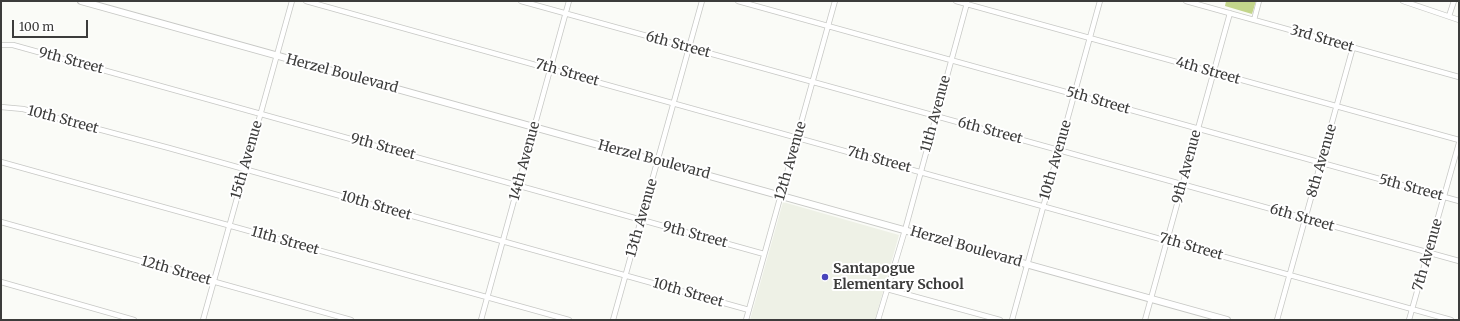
<!DOCTYPE html>
<style>
body{margin:0}
#map{position:relative;width:1460px;height:321px;overflow:hidden;background:#fafbf7;font-family:Merriweather,serif}
canvas{display:block}
.frame{position:absolute;inset:0;border:2px solid #3c3c3b;pointer-events:none}
.scale{position:absolute;left:12px;top:20px;width:76px;height:18px;box-sizing:border-box;border:2px solid #3c3c3b;border-top:0;padding-left:5px;font-size:12px;line-height:14px;white-space:nowrap;color:#3c3c3b;-webkit-text-stroke:3px #fff;paint-order:stroke}
</style>
<div id="map">
<canvas width="1460" height="321"></canvas>
<div class="frame"></div>
<div class="scale">100 m</div>
</div>
<script>
const g = document.querySelector('canvas').getContext('2d');
g.lineJoin = 'round';
function fillPath(path, color) { g.fillStyle = color; g.fill(path, 'evenodd'); }
const shape = rows => new Path2D(rows.map(r => 'M' + r).join(''));
function stroke(path, color, width, dash) { g.strokeStyle = color; g.lineWidth = width; g.lineCap = dash ? 'butt' : 'round'; g.setLineDash(dash || []); g.stroke(path); }
function drawText(font, color, halo, rows, align = 'center') {
  g.font = font + ' Merriweather,serif'; g.lineWidth = 4; g.setLineDash([]); g.textBaseline = 'middle'; g.strokeStyle = halo; g.fillStyle = color; for (const [text, x, y, turn = 0] of rows) {
    g.save(); g.translate(x, y); g.rotate((+turn || 0) * Math.PI / 180); g.textAlign = isNaN(turn) ? turn : align; if (halo) g.strokeText(text, 0, 0); g.fillText(text, 0, 0); g.restore();
  }
}
fillPath(shape([
 [783,202,899,235,875,320,750,320]
]), '#eef1e6');
fillPath(shape([
 [1226,1,1256,1,1252,14,1225,6]
]), '#c3d58b');
const minor = shape([
 [306,1,1451,320],
 [521,1,1459,261],
 [738,1,1459,201],
 [956,1,1459,140],
 [1186,1,1459,77],
 [1403,1,1459,20],
 [1449,16,1454,1],
 [1254,20,1259,1],
 [1,45,13,45,764,254],
 [1,107,23,109,169,148,749,310],
 [1,162,569,320],
 [1,222,351,320],
 [1,282,134,320],
 [887,289,1000,320],
 [203,320,292,1],
 [481,320,569,1],
 [613,320,702,1],
 [746,320,835,1],
 [878,320,905,230,967,3],
 [1012,320,1100,1],
 [1145,320,1230,13],
 [1277,320,1353,47],
 [1409,320,1459,143]
]);
const tertiary = shape([
 [81,1,1227,320]
]);
stroke(minor, '#c7c8c5', 6);
stroke(tertiary, '#c7c8c5', 8);
stroke(minor, '#fff', 4.5);
stroke(tertiary, '#fff', 6);
for (const [x, y, r, color] of [
 [825,277,4,"#4844bb"]
]) { const dot = new Path2D(); dot.arc(x, y, r, 0, 2 * Math.PI); g.fillStyle = color; g.fill(dot); stroke(dot, '#fff', 1.5); }
drawText('14px', '#3c3c3b', '#fff', [
 ["3rd Street",1322,39,16],
 ["6th Street",678,45,15],
 ["9th Street",71,61,15],
 ["4th Street",1208,71,16],
 ["7th Street",567,73,16],
 ["Herzel Boulevard",342,74,15],
 ["5th Street",1098,101,16],
 ["11th Avenue",936,114,-75],
 ["10th Street",63,120,15],
 ["6th Street",990,131,15],
 ["9th Street",383,147,15],
 ["15th Avenue",247,160,-74],
 ["Herzel Boulevard",654,160,15],
 ["7th Street",879,160,15],
 ["10th Avenue",1056,160,-74],
 ["14th Avenue",525,161,-75],
 ["12th Avenue",791,161,-74],
 ["8th Avenue",1322,161,-74],
 ["9th Avenue",1187,167,-75],
 ["5th Street",1411,188,15],
 ["10th Street",376,206,16],
 ["13th Avenue",642,218,-74],
 ["6th Street",1302,218,16],
 ["9th Street",695,235,15],
 ["11th Street",285,241,16],
 ["Herzel Boulevard",966,247,16],
 ["7th Street",1191,247,16],
 ["7th Avenue",1428,255,-74],
 ["12th Street",176,271,16],
 ["10th Street",688,293,16]
]);
drawText('bold 14px', '#3c3c3b', '#fff', [
 ["Santapogue",833,269],
 ["Elementary School",833,285]
], 'left');
</script>
